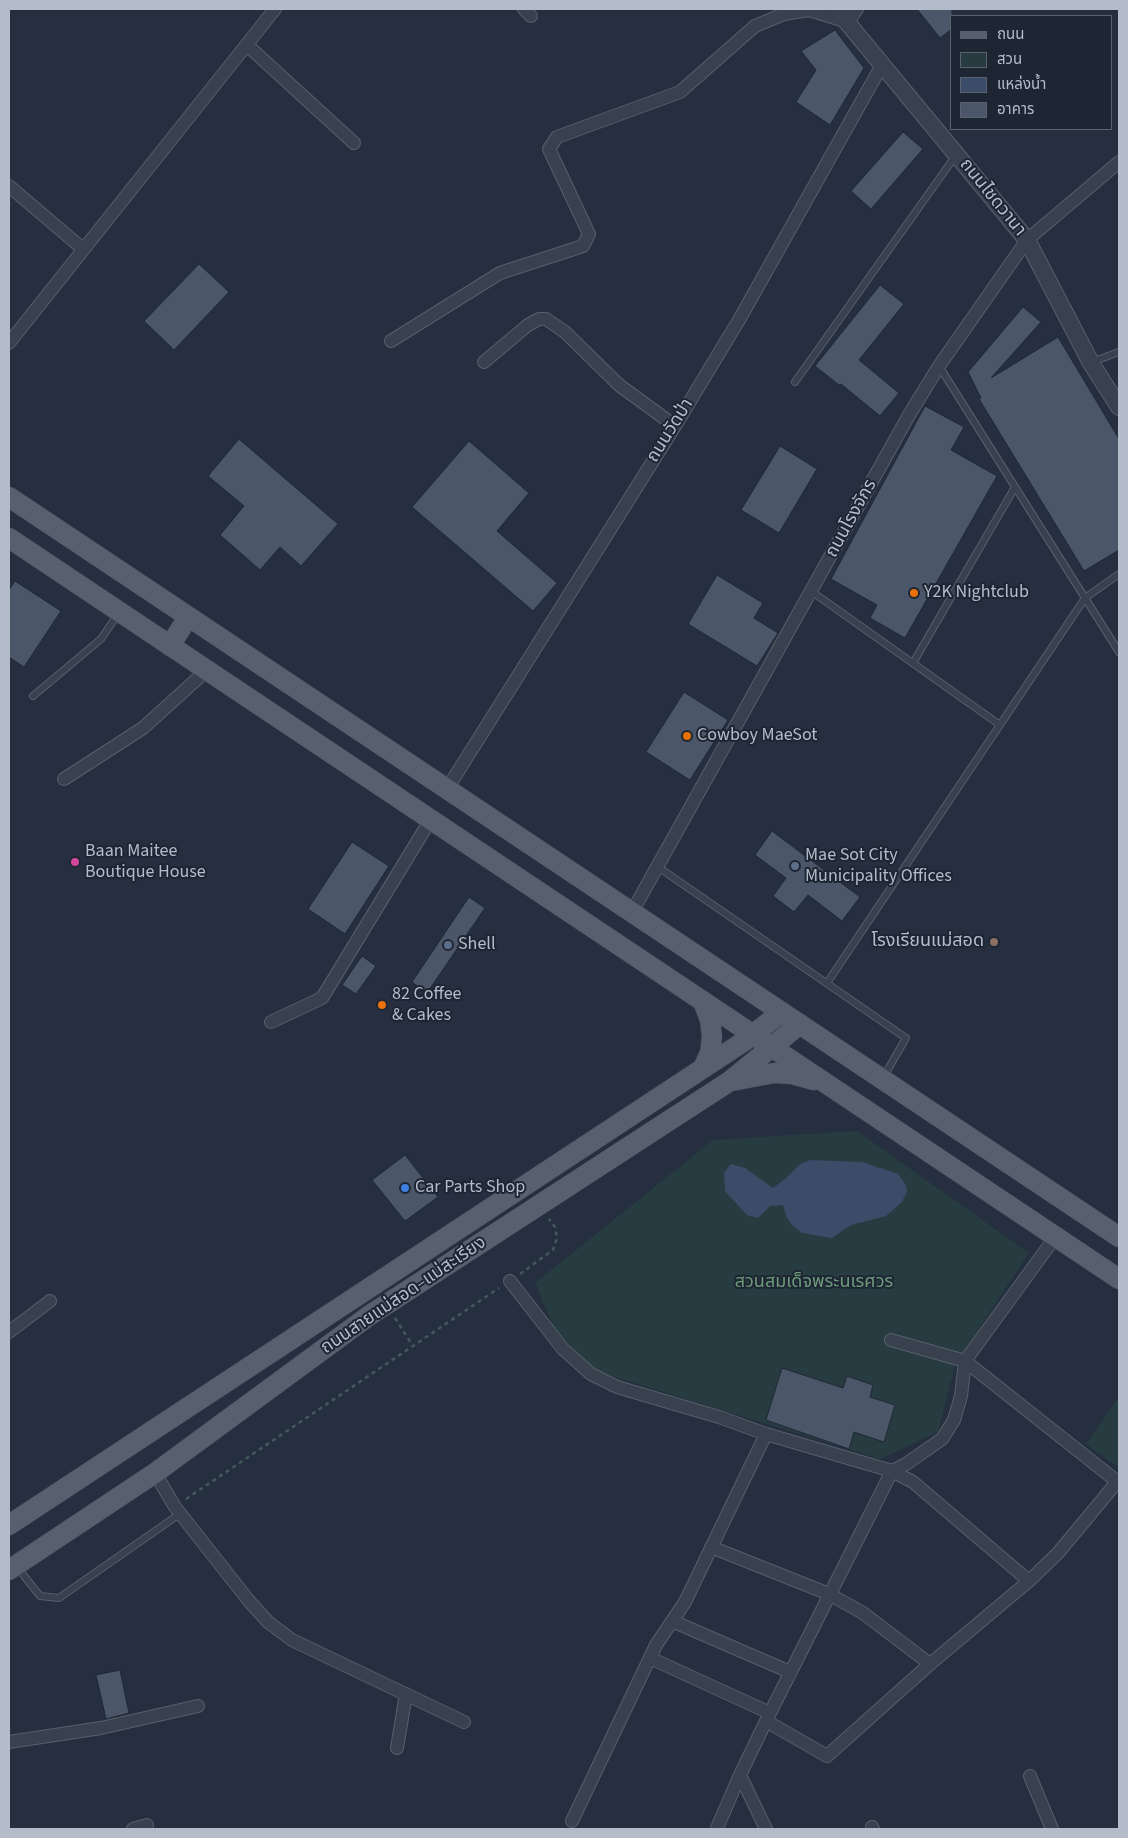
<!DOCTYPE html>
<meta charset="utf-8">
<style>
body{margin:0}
#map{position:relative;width:1128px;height:1838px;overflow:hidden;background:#252f3f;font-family:"Source Sans 3","Noto Sans Thai",sans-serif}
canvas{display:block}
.frame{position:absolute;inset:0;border:10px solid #b5bcc9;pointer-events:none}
.legend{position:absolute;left:950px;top:15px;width:162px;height:115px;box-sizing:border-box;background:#1e2634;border:1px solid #5a6270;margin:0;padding:6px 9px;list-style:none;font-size:15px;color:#b5bcc9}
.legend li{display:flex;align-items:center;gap:10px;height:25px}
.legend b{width:25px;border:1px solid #5a6270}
</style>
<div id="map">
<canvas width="1128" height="1838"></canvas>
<div class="frame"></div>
<ul class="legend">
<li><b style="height:6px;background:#57606f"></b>ถนน</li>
<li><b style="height:14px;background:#273c40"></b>สวน</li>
<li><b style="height:14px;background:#3b4c68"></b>แหล่งน้ำ</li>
<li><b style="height:14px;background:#4b5668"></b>อาคาร</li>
</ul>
</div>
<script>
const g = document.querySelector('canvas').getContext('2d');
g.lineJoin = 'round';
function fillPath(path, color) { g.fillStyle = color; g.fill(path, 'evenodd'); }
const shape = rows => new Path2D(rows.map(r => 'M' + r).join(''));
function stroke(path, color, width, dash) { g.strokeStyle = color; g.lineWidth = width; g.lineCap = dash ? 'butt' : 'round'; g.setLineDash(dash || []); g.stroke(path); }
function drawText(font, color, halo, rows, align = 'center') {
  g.font = font + ' "Source Sans 3","Noto Sans Thai",sans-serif'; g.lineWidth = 4; g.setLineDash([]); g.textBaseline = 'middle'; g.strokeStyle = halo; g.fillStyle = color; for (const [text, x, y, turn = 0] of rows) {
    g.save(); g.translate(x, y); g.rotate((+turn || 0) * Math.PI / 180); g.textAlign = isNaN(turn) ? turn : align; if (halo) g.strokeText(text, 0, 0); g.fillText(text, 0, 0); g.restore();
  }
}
fillPath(shape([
 [857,1131,1029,1253,955,1365,938,1432,880,1459,595,1371,553,1326,535,1283,713,1140],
 [1119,1397,1119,1468,1086,1444]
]), '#273c40');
fillPath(shape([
 [810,1160,862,1162,898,1174,906,1185,907,1191,902,1202,886,1216,851,1225,832,1238,802,1233,792,1225,786,1216,783,1205,770,1206,758,1218,747,1215,725,1191,724,1173,731,1164,745,1168,773,1188,785,1179,799,1165]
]), '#3b4c68');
const building = shape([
 [917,9,952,9,952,29,940,38,917,9],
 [835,30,864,68,830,125,796,102,816,70,801,51,835,30],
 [903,132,923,149,871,209,851,191,903,132],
 [199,264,229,292,174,350,144,321,199,264],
 [880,285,904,304,859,360,899,393,880,416,841,384,839,385,815,366,880,285],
 [1023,307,1041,322,991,378,1058,337,1119,439,1119,550,1084,571,979,399,981,398,968,372,1023,307],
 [925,406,964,427,951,450,997,476,905,638,870,618,877,605,831,579,925,406],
 [239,439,338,524,301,566,280,547,260,570,220,535,244,506,208,476,239,439],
 [469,441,529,493,497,531,557,583,533,611,412,507,469,441],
 [780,446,817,469,779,533,741,510,780,446],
 [717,575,763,603,754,618,778,633,757,666,688,624,717,575],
 [15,581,61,611,24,667,9,657,9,590,15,581],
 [684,692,728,720,690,780,646,752,684,692],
 [772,831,860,897,842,921,808,895,794,912,773,896,786,878,755,855,772,831],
 [352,842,389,866,345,934,308,909,352,842],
 [469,897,485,908,427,993,412,982,469,897],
 [362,956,376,966,356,994,342,985,362,956],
 [405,1155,438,1197,405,1221,372,1180,405,1155],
 [782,1368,843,1388,847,1376,873,1385,870,1397,895,1405,884,1442,854,1432,849,1449,766,1420,782,1368],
 [120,1670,129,1713,106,1719,96,1675,120,1670]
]);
fillPath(building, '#4b5668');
stroke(building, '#202836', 1);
const service = shape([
 [1092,362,1119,352],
 [939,366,1119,652],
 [795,382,956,155],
 [811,591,1000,725],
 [913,663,1015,487],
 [33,696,101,639,118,614],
 [658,867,906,1038,883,1078],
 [827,983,1085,598,1119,574],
 [17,1567,40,1596,59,1598,181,1513]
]);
const minor = shape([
 [524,9,531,16],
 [247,45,354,143],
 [9,186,83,249],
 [391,341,500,273,583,246,589,234,549,149,557,137,680,92,755,26,784,14,809,10,848,22,857,9],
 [9,343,275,9],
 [484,362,528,325,539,319,546,319,565,332,619,385,675,426],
 [64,779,143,728,207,670],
 [447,789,675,426,739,320,882,65],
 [632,912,909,415,939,366,1027,240,1119,162],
 [271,1022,322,998,431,819],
 [1056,1236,965,1361,1119,1483],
 [510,1281,563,1349,591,1374,617,1387,719,1417,766,1434,892,1471,913,1482,1029,1581],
 [9,1332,50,1301],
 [155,1473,175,1507,249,1601,268,1622,292,1640,464,1722],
 [711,1547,829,1594,863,1613,930,1664],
 [672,1621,790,1672],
 [650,1658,770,1713],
 [766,1721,827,1756,930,1664,1029,1581,1058,1553,1117,1482],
 [9,1742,101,1728,198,1706],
 [397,1748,406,1694],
 [740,1775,766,1829],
 [1030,1776,1052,1829],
 [572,1821,656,1645,685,1602,766,1434],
 [872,1827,873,1829],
 [717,1828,740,1775,766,1721,892,1471,906,1464,942,1439,954,1420,961,1396,965,1361,891,1340],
 [133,1829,147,1825]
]);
const tertiary = shape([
 [836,9,1027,240,1091,363,1119,407]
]);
const primary = shape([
 [9,497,1119,1237],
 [9,538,1119,1279],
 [170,646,188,617],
 [703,1001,710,1020,712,1037,710,1053,703,1068],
 [732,1081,774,1073,792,1074,814,1080],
 [9,1525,743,1042,782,1012],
 [9,1570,155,1473,370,1315,730,1081,800,1024]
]);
stroke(service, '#575f6c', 8);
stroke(minor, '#575f6c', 14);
stroke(tertiary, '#575f6c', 18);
stroke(primary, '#424a58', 21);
stroke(shape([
 [520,1274,553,1250,557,1238,555,1227,549,1219],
 [395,1318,413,1346],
 [186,1499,499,1288]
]), '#45595d', 2.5, [4, 4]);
stroke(service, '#39414f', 6);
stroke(minor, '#39414f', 12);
stroke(tertiary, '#39414f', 16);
stroke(primary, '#57606f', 20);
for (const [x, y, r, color] of [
 [914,593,5,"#e8710a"],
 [687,736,5,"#e8710a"],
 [75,862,5,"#d1479c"],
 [795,866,5,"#5c6f8a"],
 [994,942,5,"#8d6e63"],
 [448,945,5,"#5c6f8a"],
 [382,1005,5,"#e8710a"],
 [405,1188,5,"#3f7fe0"]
]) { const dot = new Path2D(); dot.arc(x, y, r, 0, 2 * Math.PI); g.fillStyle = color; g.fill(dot); stroke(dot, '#1e2634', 2); }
drawText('18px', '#b5bcc9', '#1e2634', [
 ["ถนนไชดวานา",992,198,51],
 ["ถนนวัดป่า",671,431,-58],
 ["ถนนโรงจักร",852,519,-61],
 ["ถนนสายแม่สอด–แม่สะเรียง",404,1296,-34]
]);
drawText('18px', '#b5bcc9', '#1e2634', [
 ["Y2K Nightclub",924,593],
 ["Cowboy MaeSot",697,736],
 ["Baan Maitee",85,852],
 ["Boutique House",85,873],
 ["Mae Sot City",805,856],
 ["Municipality Offices",805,877],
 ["โรงเรียนแม่สอด",984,942,"right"],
 ["Shell",458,945],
 ["82 Coffee",392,995],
 ["& Cakes",392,1016],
 ["Car Parts Shop",415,1188]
], 'left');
drawText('18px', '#6d9a79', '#1e2634', [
 ["สวนสมเด็จพระนเรศวร",814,1283]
]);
</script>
